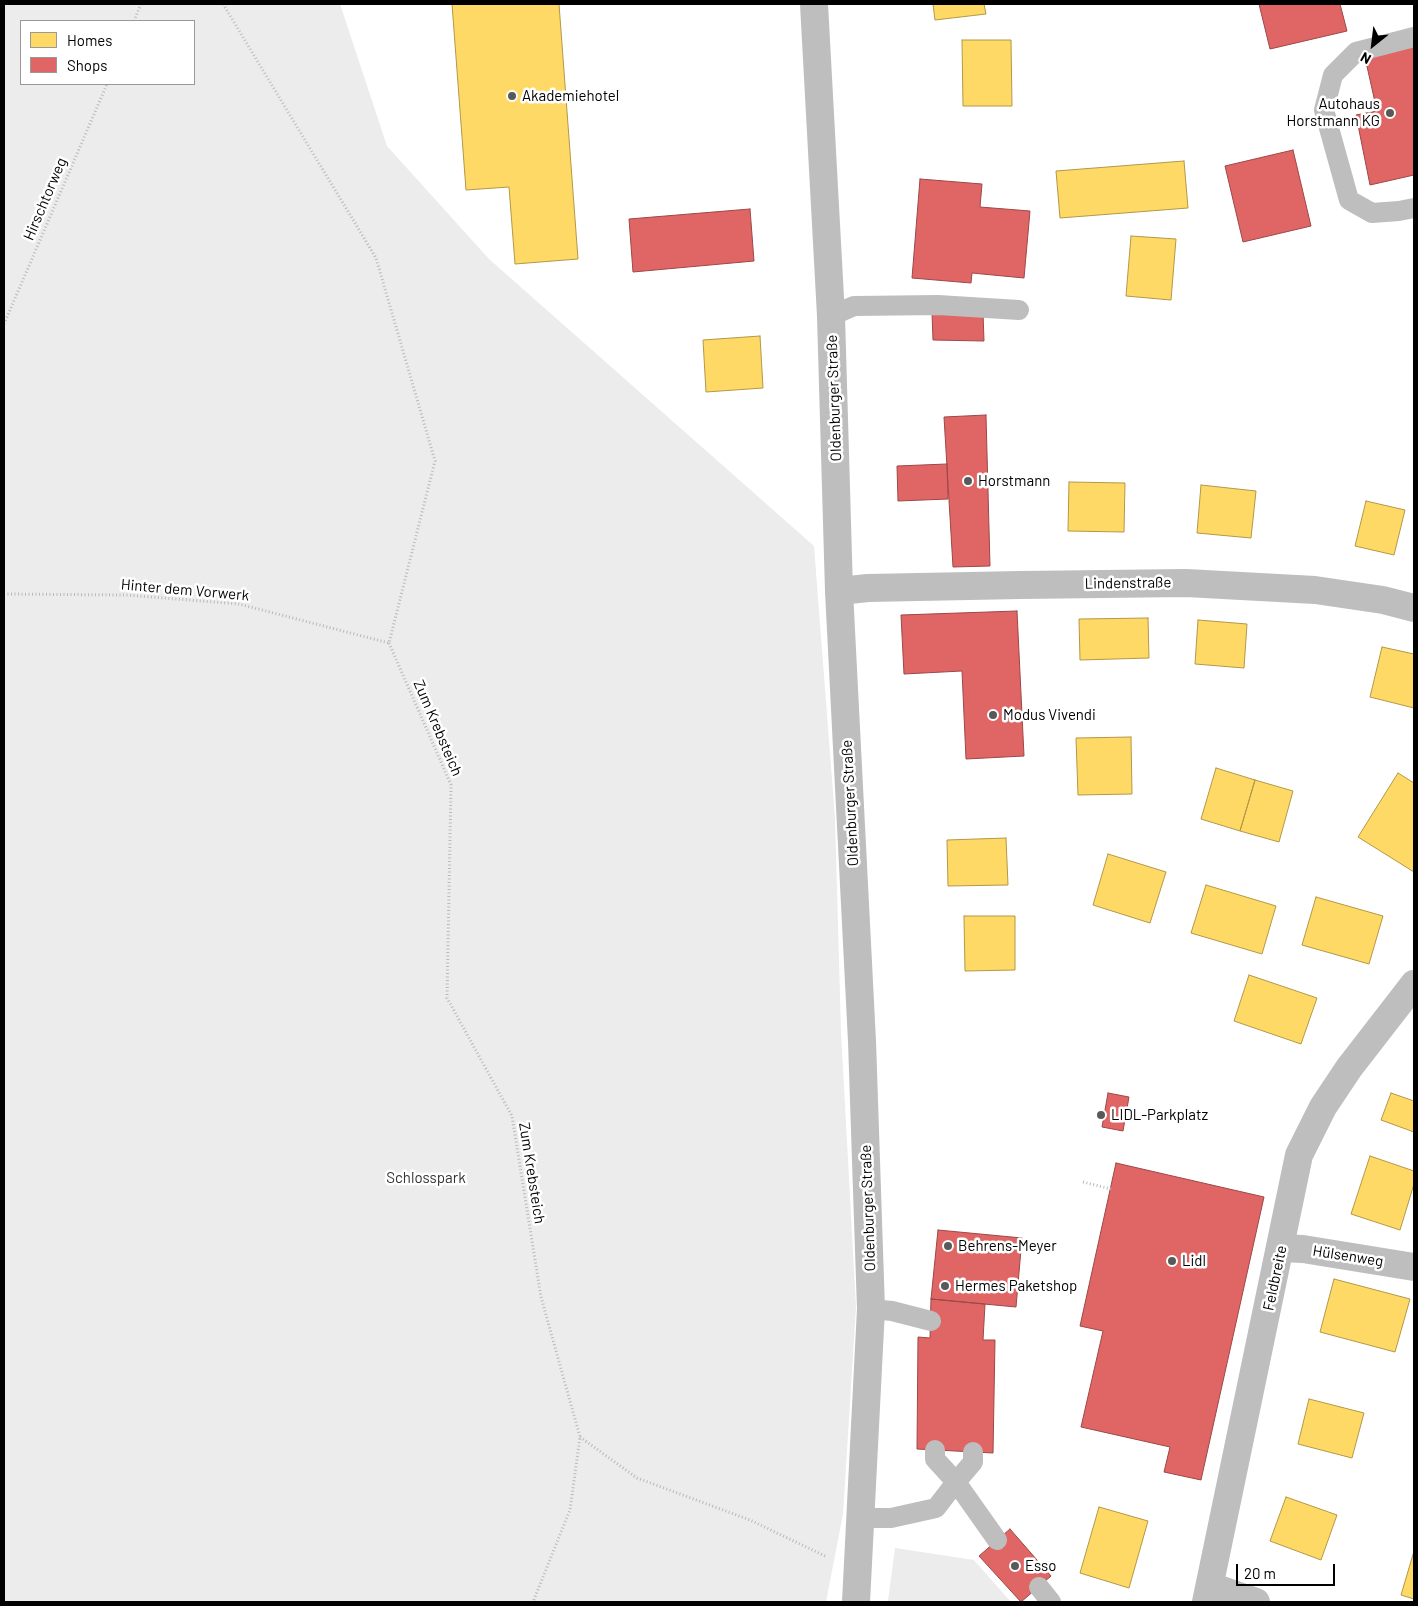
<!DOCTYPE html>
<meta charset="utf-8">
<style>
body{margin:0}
#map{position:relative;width:1418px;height:1606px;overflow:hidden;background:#fff;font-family:Barlow,sans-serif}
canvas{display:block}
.frame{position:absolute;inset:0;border:5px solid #000;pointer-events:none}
.legend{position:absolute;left:20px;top:20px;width:175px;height:65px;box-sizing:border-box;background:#fff;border:1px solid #999;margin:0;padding:6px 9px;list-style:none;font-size:15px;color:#000}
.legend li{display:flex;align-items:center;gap:10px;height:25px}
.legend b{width:25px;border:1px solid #999}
.north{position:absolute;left:1348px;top:20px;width:50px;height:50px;-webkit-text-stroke:4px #fff;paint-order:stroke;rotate:209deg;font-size:14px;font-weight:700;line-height:20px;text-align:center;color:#000}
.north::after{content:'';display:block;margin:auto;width:18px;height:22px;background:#000;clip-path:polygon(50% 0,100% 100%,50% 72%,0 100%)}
.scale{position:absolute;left:1236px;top:1564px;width:99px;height:22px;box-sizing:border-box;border:2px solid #000;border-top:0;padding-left:6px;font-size:15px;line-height:18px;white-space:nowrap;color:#000;-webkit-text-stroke:4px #fff;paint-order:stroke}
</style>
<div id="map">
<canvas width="1418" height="1606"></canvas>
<div class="frame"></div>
<ul class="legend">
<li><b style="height:14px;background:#ffd966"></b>Homes</li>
<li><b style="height:14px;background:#e06666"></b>Shops</li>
</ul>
<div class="north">N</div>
<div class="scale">20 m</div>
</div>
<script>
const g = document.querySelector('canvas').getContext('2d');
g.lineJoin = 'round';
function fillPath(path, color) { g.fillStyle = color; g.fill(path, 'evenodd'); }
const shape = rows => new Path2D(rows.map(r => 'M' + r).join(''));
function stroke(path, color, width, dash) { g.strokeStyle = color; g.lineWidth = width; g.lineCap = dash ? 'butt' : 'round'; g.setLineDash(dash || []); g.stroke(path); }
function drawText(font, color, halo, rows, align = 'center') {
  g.font = font + ' Barlow,sans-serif'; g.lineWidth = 5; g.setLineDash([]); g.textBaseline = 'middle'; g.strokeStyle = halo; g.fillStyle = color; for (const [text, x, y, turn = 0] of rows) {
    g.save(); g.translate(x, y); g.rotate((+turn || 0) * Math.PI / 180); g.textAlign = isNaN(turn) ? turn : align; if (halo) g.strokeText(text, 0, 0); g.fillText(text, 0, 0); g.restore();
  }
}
fillPath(shape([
 [4,4,340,4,387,146,489,259,814,546,835,818,841,1032,856,1307,843,1514,826,1602,4,1602],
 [194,21,194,84,21,84,21,21],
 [895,1548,974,1560,1011,1602,888,1601]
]), '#ececec');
const homes = shape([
 [452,4,559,4,578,259,515,264,509,187,466,190,452,4],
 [933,4,984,4,986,14,935,20,933,4],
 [962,40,1011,40,1012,106,963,106,962,40],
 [1184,161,1188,208,1060,218,1056,171,1184,161],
 [1131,236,1176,239,1171,300,1126,296,1131,236],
 [760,336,763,388,706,392,703,340,760,336],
 [1069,482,1125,483,1124,532,1068,531,1069,482],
 [1201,485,1256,491,1251,538,1197,533,1201,485],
 [1366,501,1405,510,1394,555,1355,546,1366,501],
 [1148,618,1149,658,1080,660,1079,619,1148,618],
 [1198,620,1247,624,1244,668,1195,664,1198,620],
 [1382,647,1414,654,1414,708,1370,697,1382,647],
 [1131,737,1132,794,1078,795,1076,738,1131,737],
 [1216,768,1255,780,1240,831,1201,819,1216,768],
 [1398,773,1414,783,1414,872,1358,837,1398,773],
 [1255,780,1293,791,1279,842,1240,831,1255,780],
 [1006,838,1008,885,948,886,947,840,1006,838],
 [1108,854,1166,872,1150,923,1093,905,1108,854],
 [1206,885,1276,906,1262,954,1191,933,1206,885],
 [1316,897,1383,916,1369,964,1302,945,1316,897],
 [964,916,1015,916,1015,970,965,971,964,916],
 [1249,975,1317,998,1301,1044,1234,1021,1249,975],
 [1391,1093,1414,1101,1414,1132,1381,1120,1391,1093],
 [1370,1156,1414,1171,1414,1184,1400,1230,1351,1214,1370,1156],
 [1334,1279,1410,1299,1395,1352,1320,1332,1334,1279],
 [1309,1399,1364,1413,1352,1458,1298,1444,1309,1399],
 [1286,1497,1337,1515,1321,1560,1270,1541,1286,1497],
 [1099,1507,1148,1521,1129,1588,1080,1573,1099,1507],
 [1414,1551,1414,1599,1401,1595,1414,1551]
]);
fillPath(homes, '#ffd966');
stroke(homes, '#b29847', 1);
const shops = shape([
 [1259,4,1340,4,1347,31,1270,49,1259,4],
 [1414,43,1414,175,1370,185,1356,115,1377,111,1364,53,1414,43],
 [1293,150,1311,226,1243,242,1225,166,1293,150],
 [920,179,982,184,980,207,1030,211,1024,278,972,273,971,283,912,278,920,179],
 [750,209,754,261,633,272,629,219,750,209],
 [932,313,983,313,984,341,933,340,932,313],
 [986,415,990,566,953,567,944,417,986,415],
 [947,464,948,499,898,501,897,466,947,464],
 [1017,611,1024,756,966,759,962,671,904,674,901,615,1017,611],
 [1108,1093,1129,1097,1123,1131,1102,1127,1108,1093],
 [1116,1163,1264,1197,1201,1480,1164,1472,1170,1447,1081,1427,1103,1331,1080,1326,1116,1163],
 [938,1230,1022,1238,1016,1307,931,1299,938,1230],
 [931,1299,985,1304,983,1340,995,1340,993,1453,917,1449,918,1337,930,1338,931,1299],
 [1010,1529,1051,1576,1021,1602,979,1556,1010,1529]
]);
fillPath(shops, '#e06666');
stroke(shops, '#9d4747', 1);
stroke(shape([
 [223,4,376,258,435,461,389,643],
 [134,21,141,4],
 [4,324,107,84],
 [4,594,126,595,239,604,389,643],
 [389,643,451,785,447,998,512,1116,541,1297,580,1437,570,1510,533,1602],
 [1083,1182,1111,1189],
 [580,1437,637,1478,750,1520,827,1557]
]), '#b9b9b9', 3, [1, 2.5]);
stroke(shape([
 [1414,37,1356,52,1333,75,1324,110,1349,200,1372,213,1399,211,1414,208],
 [831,316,854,306,938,305,1019,310],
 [871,1309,892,1311,931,1321],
 [935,1450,935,1459,956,1482,997,1540],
 [860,1518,891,1518,936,1508,956,1482,973,1462,973,1452],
 [1039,1587,1051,1602]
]), '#bebebe', 20);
stroke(shape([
 [839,591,868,588,1020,585,1186,583,1315,590,1383,600,1414,608],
 [1281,1248,1303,1249,1414,1267],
 [1210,1586,1256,1602],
 [1206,1602,1299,1155,1323,1107,1349,1068,1414,984]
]), '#bebebe', 28);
stroke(shape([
 [814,4,831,316,839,591,862,1041,871,1309,856,1602]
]), '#bebebe', 28);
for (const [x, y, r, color] of [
 [512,96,5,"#595959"],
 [1390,113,5,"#595959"],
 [968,481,5,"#595959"],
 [993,715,5,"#595959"],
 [1101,1115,5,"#595959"],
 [948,1246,5,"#595959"],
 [1172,1261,5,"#595959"],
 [945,1286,5,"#595959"],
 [1015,1566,5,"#595959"]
]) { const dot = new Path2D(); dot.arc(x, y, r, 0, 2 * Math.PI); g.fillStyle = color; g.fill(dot); stroke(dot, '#fff', 2); }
drawText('15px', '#000', '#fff', [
 ["Akademiehotel",522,96],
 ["Autohaus",1380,104,"right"],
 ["Horstmann KG",1380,121,"right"],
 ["Horstmann",978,481],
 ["Modus Vivendi",1003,715],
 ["LIDL-Parkplatz",1111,1115],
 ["Behrens-Meyer",958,1246],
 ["Lidl",1182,1261],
 ["Hermes Paketshop",955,1286],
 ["Esso",1025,1566]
], 'left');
drawText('15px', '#000', '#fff', [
 ["Hirschtorweg",45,199,-67],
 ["Oldenburger Straße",834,398,-92],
 ["Lindenstraße",1128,583,-1],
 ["Hinter dem Vorwerk",185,590,5],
 ["Zum Krebsteich",438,728,67],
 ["Oldenburger Straße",850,803,-93],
 ["Zum Krebsteich",532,1173,81],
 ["Oldenburger Straße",868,1208,-92],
 ["Hülsenweg",1348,1256,9],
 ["Feldbreite",1275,1278,-78]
]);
drawText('15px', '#333', '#fff', [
 ["Schlosspark",426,1178]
]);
</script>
